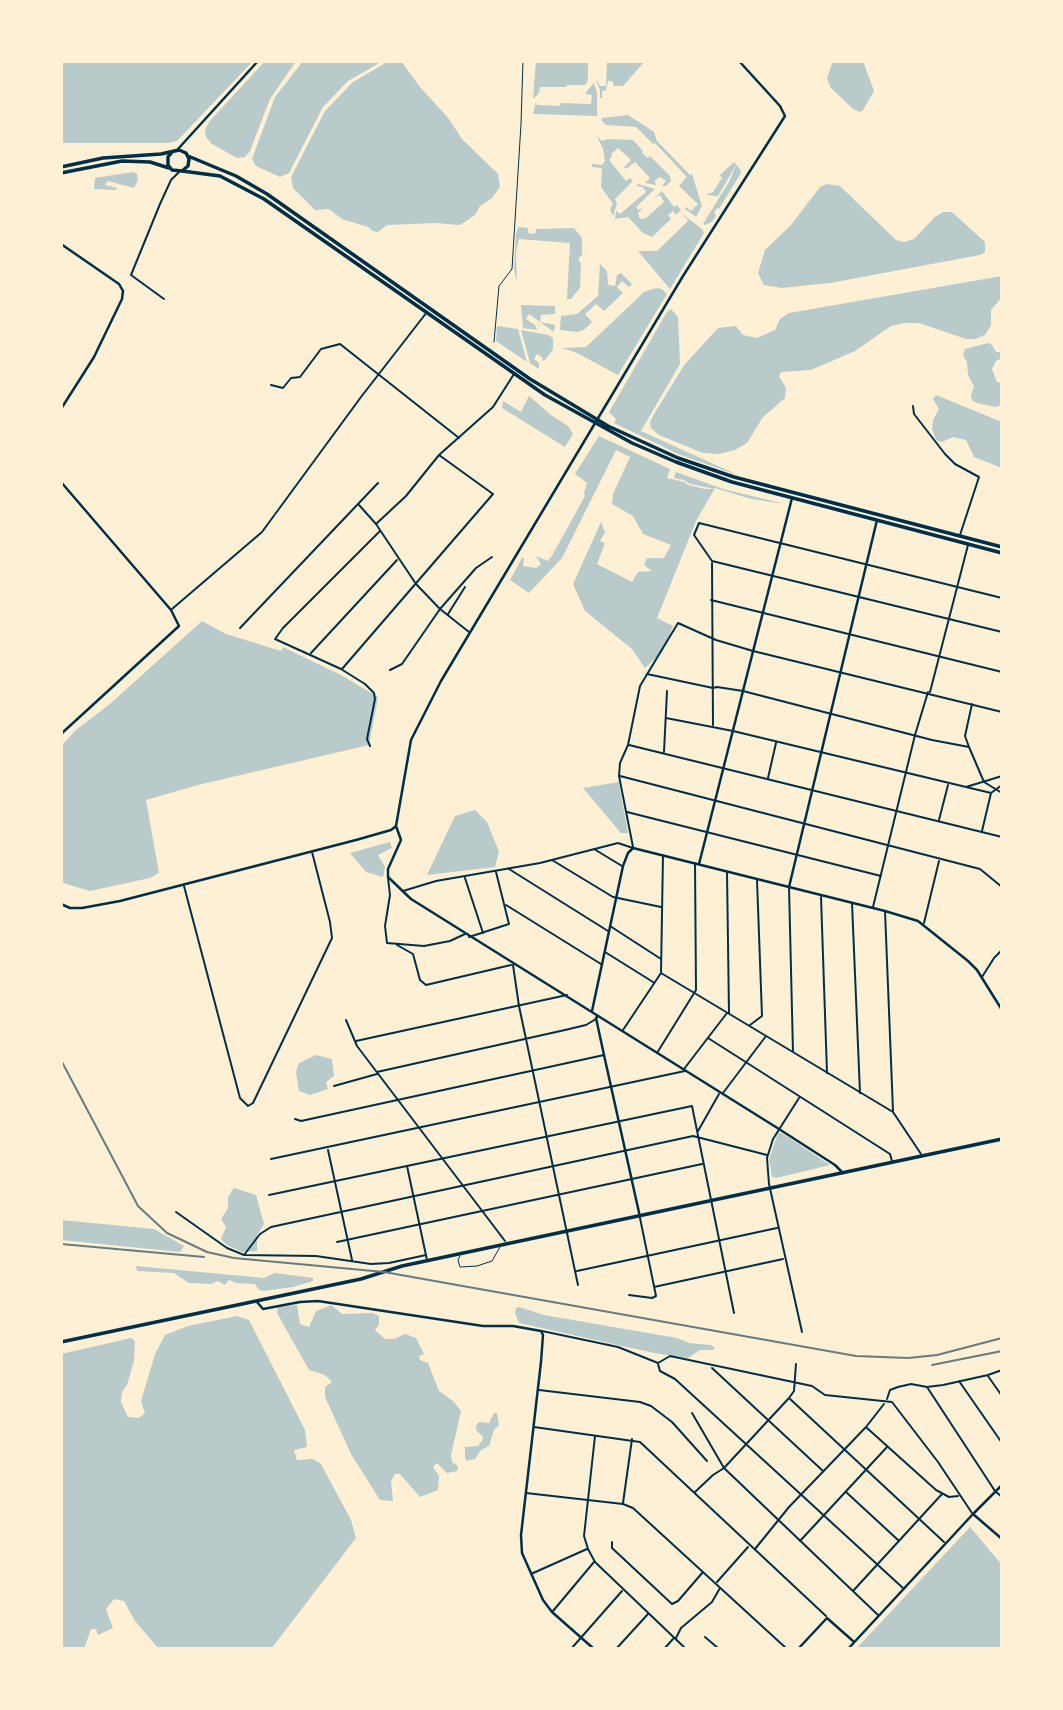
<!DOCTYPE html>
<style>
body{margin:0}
#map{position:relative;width:1063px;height:1710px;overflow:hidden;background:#fdf0d5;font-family:Lato,sans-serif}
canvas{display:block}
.frame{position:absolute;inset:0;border:63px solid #fdf0d5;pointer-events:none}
</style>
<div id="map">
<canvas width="1063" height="1710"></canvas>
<div class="frame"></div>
</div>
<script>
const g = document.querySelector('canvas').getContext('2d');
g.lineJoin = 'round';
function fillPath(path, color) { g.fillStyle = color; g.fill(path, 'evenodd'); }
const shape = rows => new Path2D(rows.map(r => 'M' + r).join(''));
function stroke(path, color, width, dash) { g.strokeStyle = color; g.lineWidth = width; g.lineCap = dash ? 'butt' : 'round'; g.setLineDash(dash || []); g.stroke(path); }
fillPath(shape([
 [61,61,253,61,177,141,168,143,61,143],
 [265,61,296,61,270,99,250,151,245,157,237,158,212,144,206,137,205,130,209,122],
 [303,61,383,61,348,81,323,107,289,173,280,177,256,166,252,159,275,97],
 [389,61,401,61,420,87,449,119,462,139,498,174,500,187,492,198,480,206,475,215,460,225,435,223,387,225,378,232,373,231,368,227,342,219,329,209,315,210,293,188,291,177,325,111,353,82],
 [536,61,588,61,588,81,585,85,567,85,566,87,540,87,539,93,533,99],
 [607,61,628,62,645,61,623,86,614,86,612,81,608,81,606,90,602,91,602,98,600,98,600,90,596,81,597,81,600,86,606,86],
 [833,61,863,61,874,91,863,110,860,112,853,109,830,87,827,78],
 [594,83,597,93,597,116,533,114,536,102,537,105,560,106,561,103,591,104,592,95,586,94,586,92],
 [628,115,654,132,657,141,690,175,692,174,702,206,696,217,685,209,686,207,691,211,698,204,679,186,687,177,655,143,653,144,636,127,606,125,602,121,602,118],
 [597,136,602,141,608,139,633,140,643,151,642,153,648,158,650,156,670,176,671,181,666,186,662,186,666,181,660,177,655,180,656,185,645,183,650,178,635,162,626,169,624,167,631,160,618,148,611,154,612,156,609,160,626,181,630,178,633,181,615,199,617,203,613,216,610,209,613,204,601,187,602,168,592,167,592,164,602,165,605,161,603,149],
 [734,162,740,169,741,173,719,209,717,208,714,213,716,215,712,222,705,225,703,224,730,180,736,165,718,196,706,195,713,192,722,178,720,175],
 [133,172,137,174,138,180,134,188,108,181,105,185,117,188,116,190,94,189,95,178],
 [638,184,655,189,636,207,638,210,643,208,638,213,640,219,646,218,664,202,660,195,654,198,662,191,674,207,677,205,681,210,676,215,673,211,668,215,671,219,652,237,643,233,628,217,615,219,616,211,620,214,646,192,643,187,636,186],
 [827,184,840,186,896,240,904,242,914,239,935,217,943,212,952,212,985,242,985,252,980,255,830,283,782,288,764,285,758,273,765,250,791,225,820,187],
 [681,213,702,229,704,233,670,289,638,251,657,251,686,223,688,220],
 [518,227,528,228,528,233,535,234,536,229,574,228,582,238,582,256,579,257,579,261,581,263,580,288,571,299,567,299,570,243,519,239,516,253,517,283,514,269,516,234],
 [600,264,607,271,608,285,615,286,617,275,621,273,632,284,629,287,622,281,617,287,623,293,604,311,596,304,585,314,592,322,585,329,578,332,560,330,561,316,577,314,598,296],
 [1002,276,1002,297,991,310,991,325,985,335,975,339,966,339,919,323,905,323,891,326,855,351,811,370,781,372,779,376,786,388,785,398,763,417,747,443,735,450,719,454,703,453,659,435,651,428,650,422,654,414,685,364,718,328,736,326,743,335,757,338,775,330,780,319,789,313],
 [656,288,662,289,667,294,618,375,575,352,562,348,586,347,644,292],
 [521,305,555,306,555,314,541,315,540,322,555,325,554,332,529,314,526,319,535,325,537,330,523,328],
 [671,309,678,317,680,364,641,431,740,476,678,454,614,423,616,419,609,412,667,312],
 [497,326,518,329,527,362,496,341],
 [521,330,548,335,553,338,553,349,545,360,541,361,543,358,537,354,534,359,539,363,539,369,530,363],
 [988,343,992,345,996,352,1002,352,1002,358,996,361,992,369,997,382,1002,383,1002,405,995,407,977,403,972,400,971,395,974,386,968,375,967,362,963,355,965,349],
 [936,395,1002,422,1002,468,974,457,966,440,953,437,942,442,936,440,932,429,933,420,939,409,933,399],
 [529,396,551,415,568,426,573,434,565,447,502,408,503,401,521,412],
 [599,436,670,469,667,478,684,482,688,485,705,489,715,489,690,484,684,480,674,478,676,472,723,489,785,504,751,499,715,488,696,521,657,618,673,626,662,652,645,668,632,649,585,611,573,584,601,522,605,532,600,541,605,543,597,564,632,582,638,572,652,571,644,565,647,558,664,558,671,545,643,534,633,516,612,504,613,494,630,457,616,450,562,558,529,593,510,580,522,558,524,558,523,566,536,568,541,564,536,556,548,561,553,554,585,496,584,493,587,483,575,474],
 [202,621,226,634,281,651,283,647,341,675,378,697,369,745,198,785,146,800,159,873,150,878,90,891,66,884,61,881,61,746,76,730,111,703],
 [619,782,620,790,628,833,621,833,583,788],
 [475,810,487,822,499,852,495,867,427,875,455,816],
 [390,842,392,848,378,855,385,867,383,877,366,872,350,853],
 [316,1055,332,1059,334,1076,326,1082,328,1089,310,1095,299,1091,296,1072,299,1063],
 [778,1133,782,1133,830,1165,776,1178,772,1177,769,1159],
 [234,1188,256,1195,264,1224,257,1235,257,1251,242,1252,227,1245,221,1239,226,1227,221,1219,228,1208,228,1197],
 [61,1220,154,1229,184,1246,180,1252,61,1240],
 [136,1266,264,1278,275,1273,313,1278,313,1281,293,1287,264,1291,259,1290,255,1284,236,1283,229,1280,225,1285,218,1281,211,1284,189,1283,174,1273,137,1271],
 [297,1305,300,1324,309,1327,316,1311,331,1305,342,1314,372,1313,379,1316,379,1325,375,1330,385,1339,394,1339,405,1334,416,1338,424,1354,419,1356,420,1360,428,1363,439,1391,453,1401,461,1411,451,1455,452,1462,458,1466,457,1471,447,1473,437,1463,433,1467,439,1476,438,1490,420,1497,400,1474,395,1474,391,1481,393,1501,380,1500,351,1454,325,1397,325,1387,332,1382,325,1375,309,1370,277,1313,278,1307],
 [519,1307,544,1315,677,1338,689,1343,711,1345,715,1348,713,1350,700,1350,688,1358,654,1353,519,1323,515,1313,516,1308],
 [237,1316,249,1320,305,1430,307,1447,294,1450,297,1460,313,1459,321,1464,351,1520,356,1538,271,1649,159,1649,135,1621,124,1601,114,1599,106,1609,113,1628,98,1635,96,1629,91,1629,84,1649,61,1649,61,1354,131,1338,135,1341,134,1361,127,1385,122,1392,121,1402,128,1417,139,1418,145,1413,141,1401,155,1354,165,1335,188,1326],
 [494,1413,497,1413,499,1425,494,1430,489,1446,481,1450,475,1459,467,1461,465,1458,465,1447,478,1446,482,1441,483,1437,476,1430,476,1426,479,1422,489,1423],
 [970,1527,1002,1565,1002,1649,856,1649]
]), '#b9caca');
stroke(shape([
 [460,1256,458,1260,460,1267,477,1266,492,1261,500,1247]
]), '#003049', 1);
stroke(shape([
 [494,342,499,286,512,269,521,124,523,61]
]), '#003049', 1);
stroke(shape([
 [164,299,131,275,160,204,171,180,179,172],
 [271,385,283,388,291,378,300,377,321,349,340,344,459,438],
 [913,406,914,414,945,454,955,464,979,477,960,535],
 [359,505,376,524,416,584,440,609,469,632],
 [376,524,406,496,439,455,493,407,514,374],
 [712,563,713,725],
 [1002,598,699,523,694,535,712,561,1002,632],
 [711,600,1002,672],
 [172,609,262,532,361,397,427,312],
 [448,614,465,587],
 [240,628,378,483],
 [311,653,397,560],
 [342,669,493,494,439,455],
 [390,670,402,664,440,609,476,568,492,557],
 [647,674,713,688,717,687,743,691,932,740,969,747],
 [930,692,968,545],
 [972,704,965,736,969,747,984,782,1002,793],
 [666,718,733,731,991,793],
 [629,745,1002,837],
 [370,746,367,739,375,699,374,693,365,684,341,669,275,639,283,628,380,531],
 [664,752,667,691],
 [620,776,980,869,1002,887],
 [768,778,776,743],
 [966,787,1002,776],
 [627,812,881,876],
 [939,820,948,785],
 [982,831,991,793,1002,785],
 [633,847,619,776,620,763,628,745,640,686,678,623,716,640,753,651,1002,712],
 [594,849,622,866],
 [552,860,613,897,661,907],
 [509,869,608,931],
 [727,872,729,1013],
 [388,878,390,895,385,926,387,943,424,946,450,941,465,934],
 [465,878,483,933],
 [184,886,240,1098,248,1106,253,1103,332,938,330,922,312,852],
 [789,887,793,1052],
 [403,891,436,881,540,863,618,843,633,848],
 [821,897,827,1073],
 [852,903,860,1093],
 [506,905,601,964],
 [873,907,915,735,928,692],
 [885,911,893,1111],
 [924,923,939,861],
 [610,926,661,959],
 [469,937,509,924,496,872],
 [397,945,413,954,420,980,426,985,511,965],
 [605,952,653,982],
 [513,965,519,1006,578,1285],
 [661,972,663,855],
 [661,973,893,1112,921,1154],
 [982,977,994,958,1002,950],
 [346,1020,357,1046,505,1241],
 [750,1025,762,1016,757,880],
 [623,1030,661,973],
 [708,1038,890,1154,892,1161],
 [356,1041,567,995],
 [657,1053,696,990,695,863],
 [684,1069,727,1013],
 [377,1072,565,1030,586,1025,596,1019],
 [334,1086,377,1074],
 [723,1093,766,1036],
 [799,1098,773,1139,767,1158,769,1184,802,1332],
 [295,1119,301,1121,604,1055],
 [698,1131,719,1094],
 [328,1150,352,1260],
 [271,1159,685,1071],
 [407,1166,427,1260],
 [269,1195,692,1106,734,1313],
 [176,1212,227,1248,244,1255,316,1256,371,1264,389,1263,426,1255],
 [337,1242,702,1164],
 [244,1255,260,1234,271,1227,693,1136,767,1155],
 [577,1271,777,1228],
 [654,1287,783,1259],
 [629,1295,652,1298,656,1296,640,1218],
 [542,1331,618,1347,658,1363,670,1356,812,1386,825,1395,892,1402,938,1462,972,1513],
 [658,1364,660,1371,675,1379,903,1588],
 [712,1368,823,1471],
 [988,1376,1002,1396],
 [959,1381,1002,1443],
 [927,1387,995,1491,1002,1497],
 [539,1390,640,1402,651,1406,672,1422,707,1461],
 [789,1398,944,1542],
 [887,1399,890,1390,898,1387,911,1384,927,1387,943,1385,988,1375,1002,1370],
 [692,1413,724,1468,878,1615],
 [534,1427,640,1442,826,1616],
 [867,1428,936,1490,949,1497,958,1496],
 [595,1436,584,1536,588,1549,595,1562,686,1649],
 [695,1492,713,1475,724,1468,789,1398,794,1391,796,1364],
 [846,1492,898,1540],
 [526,1493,623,1504,633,1508,787,1649],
 [623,1503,632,1439],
 [800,1541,887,1447],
 [612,1542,612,1548,672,1604,678,1601,703,1572],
 [755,1549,789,1507,866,1427,884,1404],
 [531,1574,587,1549],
 [717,1582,748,1547],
 [853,1591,942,1494],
 [553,1611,594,1562],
 [705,1637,719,1649],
 [676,1638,681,1628,712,1602,720,1588],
 [571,1649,622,1591],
 [616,1649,648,1614],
 [664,1649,673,1639]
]), '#003049', 2);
stroke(shape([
 [699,864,792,498],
 [789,887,877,520],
 [592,1011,623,866,628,853,633,848,885,911,918,921,968,961,977,970,1002,1010],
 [598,1016,596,1018,604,1055,640,1217],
 [257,1302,263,1309,300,1302,318,1301,483,1326,513,1326,541,1331,543,1335,541,1362,521,1535,522,1553,543,1600,552,1612,594,1649],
 [798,1649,827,1618,853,1641],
 [848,1649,973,1514]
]), '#003049', 2.5);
stroke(shape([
 [178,149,258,61],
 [61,244,119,284,123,291,122,299,94,357,61,409],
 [61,482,171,610,179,626,61,734],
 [396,826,401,840,388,869,388,877,411,899,779,1129,835,1165,843,1173],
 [61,904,70,908,82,908,120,901,356,840,391,830,396,826,411,740,441,681,683,276,785,116,780,106,739,61],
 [1002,1485,973,1514,1002,1539]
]), '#003049', 2.5);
stroke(shape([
 [188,156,236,176,267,194,530,379,608,426,678,458,734,477,1002,547],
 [61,167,103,158,161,154,179,150,186,153,189,159,188,166,182,171,172,170,168,165,168,157,172,152],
 [182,171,220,176,264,199,545,395,632,443,676,462,732,482,1002,553],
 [61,173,122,161,150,162,169,168],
 [61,1342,361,1279,402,1266,1002,1139]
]), '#003049', 3.5);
stroke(shape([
 [61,1060,138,1206,167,1233,207,1252,234,1258,384,1272,856,1356,908,1358,937,1355,1002,1338],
 [61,1244,204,1257],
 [932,1365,1002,1351]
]), '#657d81', 2);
</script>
